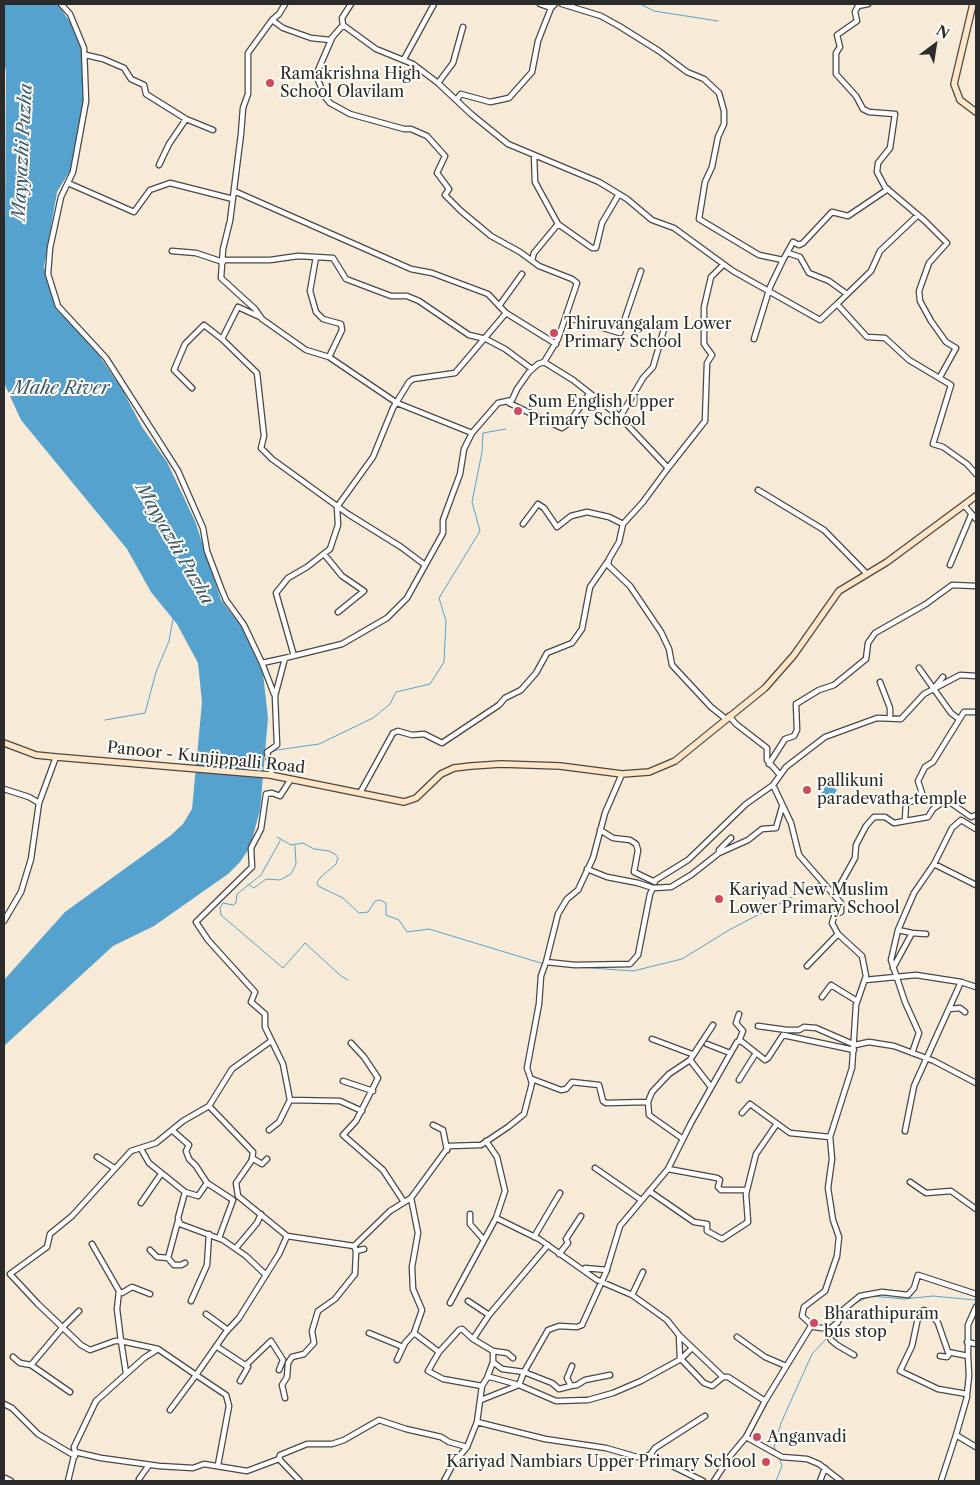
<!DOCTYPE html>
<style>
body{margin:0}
#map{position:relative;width:980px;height:1485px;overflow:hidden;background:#f7ead6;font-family:"Libre Caslon Text",serif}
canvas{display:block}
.frame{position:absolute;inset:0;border:5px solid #2b2b2b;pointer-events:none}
.north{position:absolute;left:910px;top:20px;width:50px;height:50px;-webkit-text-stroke:4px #fdfcf7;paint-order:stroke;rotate:31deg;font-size:14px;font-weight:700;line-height:20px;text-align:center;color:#2b2b2b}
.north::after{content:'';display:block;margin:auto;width:18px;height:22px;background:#2b2b2b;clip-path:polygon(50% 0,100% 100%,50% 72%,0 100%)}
</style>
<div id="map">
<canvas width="980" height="1485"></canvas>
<div class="frame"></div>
<div class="north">N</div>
</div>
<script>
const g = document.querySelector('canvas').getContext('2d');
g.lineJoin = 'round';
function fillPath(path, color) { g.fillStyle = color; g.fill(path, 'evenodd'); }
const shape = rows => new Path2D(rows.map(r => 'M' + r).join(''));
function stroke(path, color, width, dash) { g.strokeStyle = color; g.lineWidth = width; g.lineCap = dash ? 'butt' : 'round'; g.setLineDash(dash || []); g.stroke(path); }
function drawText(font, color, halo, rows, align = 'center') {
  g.font = font + ' "Libre Caslon Text",serif'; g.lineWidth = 4; g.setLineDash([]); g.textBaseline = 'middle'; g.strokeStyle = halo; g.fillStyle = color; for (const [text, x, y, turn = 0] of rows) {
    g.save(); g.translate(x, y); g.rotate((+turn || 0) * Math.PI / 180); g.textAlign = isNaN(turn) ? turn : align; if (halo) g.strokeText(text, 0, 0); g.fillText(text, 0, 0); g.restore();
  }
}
fillPath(shape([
 [4,4,58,4,75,30,82,47,85,101,71,169,57,192,44,267,56,309,95,349,123,391,142,427,167,462,195,521,221,600,243,629,263,674,268,718,260,810,250,847,240,862,228,874,154,926,113,946,4,1046,4,980,65,912,170,836,183,824,192,809,202,702,198,663,177,624,151,592,127,549,21,420,4,383,6,71,4,63],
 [827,784,837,790,828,804,818,798]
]), '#55a2ce');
stroke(shape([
 [640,4,654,11,718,21],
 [105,720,145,713,156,672,169,641,173,619],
 [263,755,277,750,319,744,373,718,390,704,396,692,430,684,444,662,446,621,439,598,480,531,472,502,482,452,483,433,506,429],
 [277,837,291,845,303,843,314,849,329,851,335,854,338,858,336,864,321,877,317,882,318,886,343,898,359,913,368,912,375,901,380,900,386,903,386,915,399,920,407,932,429,929,544,964],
 [280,841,261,875,237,894,236,903,233,905,223,903,220,908,221,915,283,968,305,943,341,976,348,980],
 [248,884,254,888,266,879,280,880,291,874,296,864,295,846],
 [578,967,633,971,682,959,729,930,819,883],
 [872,1296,904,1299,933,1296,975,1300],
 [854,1304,868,1297],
 [832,1334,839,1327,841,1320],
 [776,1452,774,1447,781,1423,812,1354,827,1338],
 [776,1481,782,1466,779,1458]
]), '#55a2ce', 1);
const street = shape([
 [61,4,70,14,84,48,86,101,73,172,61,197,50,248,48,274,58,306,106,358,178,471,203,528,207,551,221,588,226,600,244,625,262,663,285,658],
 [285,4,279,14,272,20,283,28,311,38,330,40,343,25,376,49,413,64,438,83,471,114,508,144,599,182,627,199,652,220,674,228,733,271,820,320,837,304,867,337,885,338,909,360,951,385,933,444,943,447,967,464,976,474],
 [540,4,551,8,555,4],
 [562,4,601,16,619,26,659,51,687,72,704,79,719,93,724,111,724,124,718,137,712,167,705,182,699,219,759,255,783,260,793,242,799,245,803,243,832,212,848,216,888,189],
 [868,4,858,6,855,12,857,21,837,35,840,47,836,53,836,74,856,96,863,109,869,112,895,114,890,148,878,163,877,172,885,187,925,221,947,243,929,263,919,291,920,301,931,321,946,342,956,348,940,377],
 [272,20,248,53,248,94,243,108,241,134,230,221,223,249,221,278,255,309,262,319,306,350,329,357,397,403,472,433],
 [343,25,342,18,351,4],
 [332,38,316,75,325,97,330,103,350,114,404,129,411,129,427,136,445,156,437,173,449,189,445,195,461,211,491,236,520,252,539,266,572,279,577,283,558,339,544,362,573,380,620,417,668,468,643,502,623,524,619,542,609,559,608,565,630,586,661,632,669,649,672,665,711,707,726,719],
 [86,55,103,59,124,68,131,79,144,85,146,94,186,119,213,130],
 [404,59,434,4],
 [438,83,453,63,463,27],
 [457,99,461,94,490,102,509,98,532,72,538,41,551,8],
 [534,155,535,182,558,224,592,248,596,248,602,223,619,194],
 [159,165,169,144,186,119],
 [68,183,134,212,150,190,170,183,233,199],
 [234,191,411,269,432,273,488,294,506,313,556,344],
 [172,251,196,253,223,262],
 [788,253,800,257,809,273,829,281,847,294],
 [316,257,310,291,316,312,323,319,341,324,342,330,329,357],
 [223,260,270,260,298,256,333,258,346,279,391,296,407,296,419,301,469,335,486,339,505,349,532,369],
 [532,260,534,253,558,224],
 [837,304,871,271,880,251,918,215],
 [499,306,522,274],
 [260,317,238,307,222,339,257,373,264,436,261,448,272,459,348,514,401,547,425,565],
 [566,317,620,333,641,271],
 [754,339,770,287,783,260],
 [192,388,174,370,185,344,204,325,222,339],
 [509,403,562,428,569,423,589,394],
 [620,417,643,378,653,367,664,329],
 [668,468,705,421,707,363,712,355,704,344,704,307,711,277,723,265],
 [758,490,824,530,867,574],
 [964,505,976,519],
 [523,524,538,504,544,508,557,527,571,516,587,512,609,517,623,524],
 [324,554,342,576,364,591,338,612],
 [950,565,971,515],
 [294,656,276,593,288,578,307,567,330,549,338,525,337,507,373,457,393,408,409,382,413,379,455,373,506,313],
 [262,663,274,694],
 [919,668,951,713,959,719],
 [880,682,890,708,890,718],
 [935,687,943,677],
 [729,716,736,724,767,748,767,760,780,775],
 [769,764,785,739,794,736,797,730,796,704,819,690,834,685,866,659,868,643,875,633,926,604,952,585,976,586],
 [622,774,605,813,593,858,578,890,567,899,558,914,546,962,575,965,630,964,638,955,650,894,653,888,671,887,691,875,719,853,748,840,762,829,776,828,782,807],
 [270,775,272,770,267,752,277,745,275,696,285,658,342,644,387,618,407,598,443,533,443,520,460,474,464,449,472,433,498,403,512,400,517,389,529,372,538,364,544,362],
 [291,779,280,796,272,793,266,794,261,829,251,848,252,867,196,922,208,940,255,992,251,1002,265,1014,265,1027,283,1064,290,1100,340,1101,362,1111],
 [773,785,791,823,799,855,841,903,841,912,835,914,832,923,838,934,862,956,866,976,856,1005,852,1068,830,1137,832,1159,828,1188,833,1220,839,1237,837,1256,825,1291,804,1307,802,1316,814,1327,830,1329,838,1322,843,1310,860,1296,882,1292,908,1295,914,1288,918,1275,976,1294],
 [4,789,29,797,39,803],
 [360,793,393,733,398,731,412,735,424,734,442,743,499,705,505,698,521,690,536,673,547,653,572,643,582,629,590,587,608,561],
 [905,820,906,803,913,801,922,793,918,781,925,767,933,762,964,712,976,712],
 [600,830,613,838,630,840,636,844,638,850,634,872,655,882],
 [719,853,719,850,731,838],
 [934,864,952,828,961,820,976,829],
 [587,869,607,877,638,883,653,888],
 [654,881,688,860,746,804,773,785,786,767,825,737,877,718,901,719,924,694,960,675,976,676],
 [835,894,855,858,856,845,866,826,874,817,885,817,894,823,928,817,933,809,943,802,951,803,971,817,976,815],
 [4,921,21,892,31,859,39,803,56,757],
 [912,933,926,934],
 [807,966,838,934],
 [893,968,912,933,898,930],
 [865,980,916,975,961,982],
 [822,997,831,985,857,1001],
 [949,1009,960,1008,965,1012],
 [758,1026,787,1030,799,1030,804,1027,816,1028,855,1045,869,1042,894,1046,934,1061,976,1083],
 [652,1039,692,1054],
 [739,1041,743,1031,736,1023,739,1014],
 [351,1043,364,1057,378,1078,356,1121,343,1135,383,1170,404,1202],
 [707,1044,730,1053],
 [912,1053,919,1033,905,1002,891,960,898,930,914,893,934,864,976,885],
 [690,1060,711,1087],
 [532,1079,561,1090,566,1089,572,1082,599,1085,603,1101,606,1103,648,1102],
 [739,1080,756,1053],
 [343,1081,373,1091],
 [209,1106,253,1152,252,1160,236,1183,238,1196,287,1236],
 [742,1113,750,1104,790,1133,830,1137],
 [433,1125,443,1130,447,1150],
 [269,1130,279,1122,290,1100],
 [173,1131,189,1145,186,1151,189,1159,196,1166,207,1183],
 [905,1131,914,1086,961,982,976,987],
 [683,1139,649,1115,648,1102,652,1092,669,1074,690,1060,713,1025],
 [141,1149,149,1163,185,1192,178,1218,180,1224,223,1240,246,1256,266,1275],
 [97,1157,114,1168],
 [252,1158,262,1164,267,1159],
 [595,1168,641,1200],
 [668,1169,717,1178,720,1180,718,1187,721,1190,746,1190],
 [910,1182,926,1193,951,1191,976,1209],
 [649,1191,694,1222,707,1224,707,1231,722,1239,748,1222,746,1194,756,1154,776,1125],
 [185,1192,198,1196,207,1183,233,1200,219,1238],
 [411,1198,418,1233,412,1267,413,1289,422,1310,414,1333,439,1352,428,1371,443,1379,482,1386],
 [141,1203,161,1174],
 [470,1214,470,1224,484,1240],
 [496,1218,539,1239,597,1280,632,1295,667,1320,679,1335,680,1359],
 [178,1221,168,1258,174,1265,181,1265,185,1263],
 [534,1237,560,1193],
 [92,1244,119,1291,117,1309,121,1341,115,1341,90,1350,81,1345,38,1304,10,1274,47,1247,50,1234,72,1216,131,1151,156,1143,183,1121,209,1106,232,1069,271,1041],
 [548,1245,489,1315,473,1339,493,1351,493,1362,502,1369,524,1372,552,1383,559,1389,571,1386,567,1378,572,1366],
 [354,1246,390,1211,411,1198,449,1146,481,1145,508,1127,524,1114,532,1083,527,1068,539,1004,541,976,546,962],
 [236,1248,257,1223,261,1214],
 [150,1250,157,1257,168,1258],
 [356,1251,364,1249],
 [559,1254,568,1243,566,1239,581,1216],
 [587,1273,585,1268,607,1270],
 [119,1291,122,1293,132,1287,150,1294],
 [632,1295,643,1272],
 [191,1301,207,1265,209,1234],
 [468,1301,489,1315],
 [450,1303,496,1218,505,1191,497,1157,486,1141],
 [206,1314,228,1330],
 [827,1330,831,1340,837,1345,854,1355],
 [369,1333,403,1347],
 [680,1336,723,1377],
 [737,1337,765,1357,786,1366],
 [967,1342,976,1344],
 [216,1346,248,1367,240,1381],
 [493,1351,507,1353,513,1358],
 [439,1352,459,1330,462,1329,473,1339],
 [940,1356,947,1357,950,1353],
 [968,1356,968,1325,976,1307],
 [13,1357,20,1363,31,1365,70,1392],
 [681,1359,692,1348],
 [397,1360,405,1343,414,1333],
 [31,1365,63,1327,79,1311],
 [246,1365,271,1341,283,1360,279,1370],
 [126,1373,121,1341,158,1349],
 [487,1378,493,1362],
 [519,1385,524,1372,548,1330,559,1326,577,1327,582,1325,606,1272,620,1226,668,1169,691,1123,737,1042,741,1041,765,1060,768,1058,783,1035,854,1050],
 [571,1386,577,1385,585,1380,610,1375],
 [967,1394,938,1389,900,1371,912,1346,919,1313,924,1310,933,1316,938,1323,948,1352,968,1356,969,1376,967,1394,967,1397,956,1435,976,1447],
 [481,1400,519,1385],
 [4,1404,12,1408,38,1434,75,1456],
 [170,1410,196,1375,226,1395,229,1406,218,1465],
 [477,1422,545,1439,606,1448,637,1457,650,1455,703,1481],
 [746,1437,782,1457,807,1459,819,1464,841,1481],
 [75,1452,74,1447,96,1401,144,1358,158,1349,196,1375,226,1332,239,1318,279,1254,287,1236,354,1246,356,1251,355,1274,335,1299,318,1311,312,1331,314,1343,304,1354,292,1357,288,1363,287,1377,282,1385,285,1398],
 [650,1455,655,1448,705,1416],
 [5,1478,11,1481],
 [139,1479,149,1465],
 [68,1481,75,1452,101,1458,159,1466,193,1468,204,1464,247,1471,279,1459],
 [300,1481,279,1459,280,1455,307,1444,332,1444,344,1440,379,1420,406,1429,441,1437,449,1442,467,1447,477,1422,482,1386,487,1378,490,1377,519,1385,556,1401,588,1400,613,1393,641,1381,681,1359,704,1383,712,1386,723,1377,728,1377,765,1401],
 [444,1481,453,1464,467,1447],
 [714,1481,731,1455,746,1437,765,1401,811,1326],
 [820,1481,825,1468],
 [941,1481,956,1435]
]);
const secondary = shape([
 [973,4,954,84,960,100,976,112],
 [4,743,36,755,56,757,270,775,404,802,416,798,441,774,454,768,471,766,501,764,560,766,622,774,649,772,675,761,765,688,794,655,839,591,887,562,976,496]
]);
stroke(street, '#4a4845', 7);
stroke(secondary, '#4a4845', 8);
stroke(street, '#fff', 4.5);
stroke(secondary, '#fde5c5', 5.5);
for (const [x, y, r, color] of [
 [270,83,5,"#d1495b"],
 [554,333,5,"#d1495b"],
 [518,411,5,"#d1495b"],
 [807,790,5,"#d1495b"],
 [719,899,5,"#d1495b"],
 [814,1323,5,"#d1495b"],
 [757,1437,5,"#d1495b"],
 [766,1462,5,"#d1495b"]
]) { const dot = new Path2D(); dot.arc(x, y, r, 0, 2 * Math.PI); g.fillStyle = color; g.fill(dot); stroke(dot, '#fdfcf7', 2); }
drawText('16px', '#2b2b2b', '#fdfcf7', [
 ["Ramakrishna High",280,74],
 ["School Olavilam",280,92],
 ["Thiruvangalam Lower",564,324],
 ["Primary School",564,342],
 ["Sum English Upper",528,402],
 ["Primary School",528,420],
 ["pallikuni",817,781],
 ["paradevatha temple",817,799],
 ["Kariyad New Muslim",729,890],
 ["Lower Primary School",729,908],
 ["Bharathipuram",824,1314],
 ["bus stop",824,1332],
 ["Anganvadi",767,1437],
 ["Kariyad Nambiars Upper Primary School",756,1462,"right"]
], 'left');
drawText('16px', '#2b2b2b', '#fdfcf7', [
 ["Panoor - Kunjippalli Road",206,758,6]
]);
drawText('italic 18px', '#3c5b6c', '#fdfcf7', [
 ["Mayyazhi Puzha",23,152,-87],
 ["Mahe River",61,389],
 ["Mayyazhi Puzha",174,544,60]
]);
</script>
